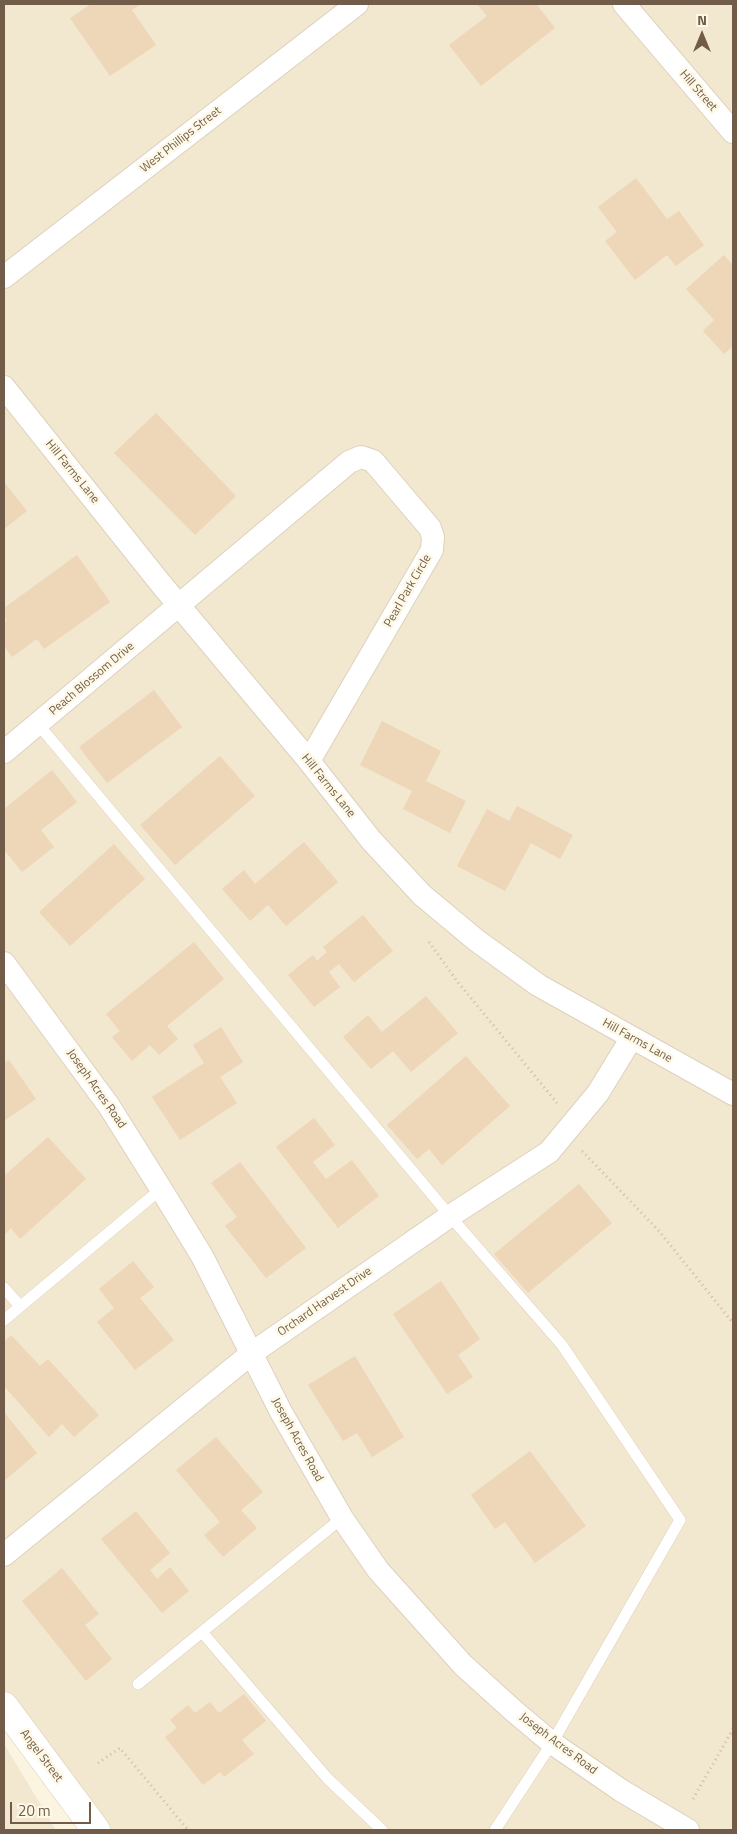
<!DOCTYPE html>
<style>
body{margin:0}
#map{position:relative;width:737px;height:1834px;overflow:hidden;background:#fbf4e0;font-family:"Titillium Web",sans-serif}
canvas{display:block}
.frame{position:absolute;inset:0;border:5px solid #705c49;pointer-events:none}
.north{position:absolute;left:677px;top:10px;width:50px;height:50px;-webkit-text-stroke:4px #fef8e6;paint-order:stroke;rotate:0deg;font-size:14px;font-weight:700;line-height:20px;text-align:center;color:#705c49}
.north::after{content:'';display:block;margin:auto;width:18px;height:22px;background:#705c49;clip-path:polygon(50% 0,100% 100%,50% 72%,0 100%)}
.scale{position:absolute;left:10px;top:1802px;width:81px;height:22px;box-sizing:border-box;border:2px solid #705c49;border-top:0;padding-left:6px;font-size:15px;line-height:18px;white-space:nowrap;color:#705c49;-webkit-text-stroke:4px #fef8e6;paint-order:stroke}
</style>
<div id="map">
<canvas width="737" height="1834"></canvas>
<div class="frame"></div>
<div class="north">N</div>
<div class="scale">20 m</div>
</div>
<script>
const g = document.querySelector('canvas').getContext('2d');
g.lineJoin = 'round';
function fillPath(path, color) { g.fillStyle = color; g.fill(path, 'evenodd'); }
const shape = rows => new Path2D(rows.map(r => 'M' + r).join(''));
function stroke(path, color, width, dash) { g.strokeStyle = color; g.lineWidth = width; g.lineCap = dash ? 'butt' : 'round'; g.setLineDash(dash || []); g.stroke(path); }
function drawText(font, color, halo, rows, align = 'center') {
  g.font = font + ' "Titillium Web",sans-serif'; g.lineWidth = 5; g.setLineDash([]); g.textBaseline = 'middle'; g.strokeStyle = halo; g.fillStyle = color; for (const [text, x, y, turn = 0] of rows) {
    g.save(); g.translate(x, y); g.rotate((+turn || 0) * Math.PI / 180); g.textAlign = isNaN(turn) ? turn : align; if (halo) g.strokeText(text, 0, 0); g.fillText(text, 0, 0); g.restore();
  }
}
fillPath(shape([
 [4,4,733,4,733,1830,90,1830,4,1712],
 [4,1744,56,1830,4,1830]
]), '#f2e7cf');
fillPath(shape([
 [91,4,141,4,132,10,156,45,110,76,70,18],
 [477,4,536,4,555,28,481,86,449,45,487,16],
 [636,178,667,219,679,211,704,245,676,266,667,255,635,280,605,241,617,232,598,207],
 [724,255,733,265,733,346,724,354,703,331,714,320,686,289],
 [156,413,236,496,195,535,114,453],
 [4,482,27,511,4,529],
 [77,555,110,602,44,649,37,639,12,657,4,646,4,623,7,620,4,616,4,608],
 [154,690,182,727,107,783,79,747],
 [382,721,441,751,426,781,466,801,450,833,403,809,412,791,360,765],
 [220,756,255,796,175,865,140,825],
 [52,770,77,802,41,830,54,847,22,872,6,852,4,854,4,809],
 [517,806,573,835,560,859,531,843,505,891,457,866,487,809,509,821],
 [304,842,338,882,286,926,268,905,250,921,222,889,244,870,255,884],
 [114,844,145,879,70,946,39,912],
 [363,915,393,951,354,982,339,964,329,972,340,987,314,1007,288,975,313,955,317,961,327,952,323,947],
 [194,942,224,979,167,1026,178,1039,159,1055,150,1045,132,1061,112,1037,120,1031,106,1014],
 [426,996,458,1033,411,1072,393,1051,371,1069,343,1037,368,1015,382,1032],
 [221,1027,243,1062,220,1077,237,1103,180,1140,152,1097,204,1063,193,1045],
 [466,1056,510,1106,442,1165,429,1149,417,1159,387,1125],
 [9,1060,36,1099,4,1121,4,1064],
 [314,1118,335,1145,313,1162,326,1179,352,1160,379,1196,338,1228,276,1147],
 [48,1137,86,1179,20,1239,11,1228,4,1235,4,1176],
 [240,1162,306,1248,266,1278,225,1226,237,1217,211,1183],
 [579,1184,612,1223,528,1293,494,1254],
 [133,1261,154,1287,140,1298,174,1340,135,1370,97,1322,114,1308,99,1289],
 [441,1281,480,1339,458,1355,473,1377,447,1394,393,1314],
 [11,1335,40,1366,48,1359,99,1415,74,1437,62,1424,49,1437,4,1386,4,1342],
 [355,1356,404,1437,372,1457,357,1433,343,1441,308,1385],
 [4,1412,37,1453,4,1481],
 [216,1437,263,1492,241,1510,257,1528,223,1557,204,1535,220,1522,176,1470],
 [530,1451,586,1526,535,1563,505,1522,495,1529,471,1495],
 [136,1511,170,1553,150,1570,157,1579,170,1567,189,1591,162,1613,101,1539],
 [62,1568,99,1614,85,1625,112,1659,86,1681,22,1601],
 [244,1694,266,1721,242,1740,254,1754,224,1777,220,1772,203,1785,165,1737,177,1728,170,1720,188,1705,195,1713,210,1702,219,1713]
]), '#eed6b9');
const service = shape([
 [38,724,450,1216,562,1345,680,1520,552,1743,495,1830],
 [4,1288,20,1306],
 [4,1320,161,1189],
 [202,1632,328,1779,382,1830],
 [138,1684,342,1518]
]);
const minor = shape([
 [624,4,733,132],
 [4,277,357,4],
 [4,387,161,584,309,761,371,840,422,895,476,940,538,985,733,1094],
 [4,752,349,462,361,457,373,461,430,528,433,537,432,550,309,761],
 [4,963,109,1106,161,1189,202,1256,281,1412,342,1518,378,1570,463,1665,515,1712,552,1743,622,1791,688,1830],
 [4,1555,252,1353,450,1216,549,1152,598,1093,631,1039]
]);
const secondary = shape([
 [4,1706,96,1830]
]);
stroke(service, '#ded1bd', 12);
stroke(minor, '#ded1bd', 24);
stroke(secondary, '#e0d0b8', 29);
stroke(shape([
 [429,942,457,981,557,1103],
 [582,1151,659,1231,733,1323],
 [98,1763,120,1748,188,1830],
 [693,1799,733,1729]
]), '#d3ba9d', 3, [1, 4]);
stroke(service, '#fff', 11);
stroke(minor, '#fff', 22);
stroke(secondary, '#fff', 28);
drawText('12px', '#705c49', '#fef8e6', [
 ["Hill Street",698,91,49],
 ["West Phillips Street",181,140,-38],
 ["Hill Farms Lane",72,472,51],
 ["Pearl Park Circle",408,591,-60],
 ["Peach Blossom Drive",92,679,-40],
 ["Hill Farms Lane",328,786,51],
 ["Hill Farms Lane",637,1041,29],
 ["Joseph Acres Road",96,1089,55],
 ["Orchard Harvest Drive",325,1302,-35],
 ["Joseph Acres Road",297,1440,61],
 ["Joseph Acres Road",558,1744,37],
 ["Angel Street",41,1756,53]
]);
</script>
